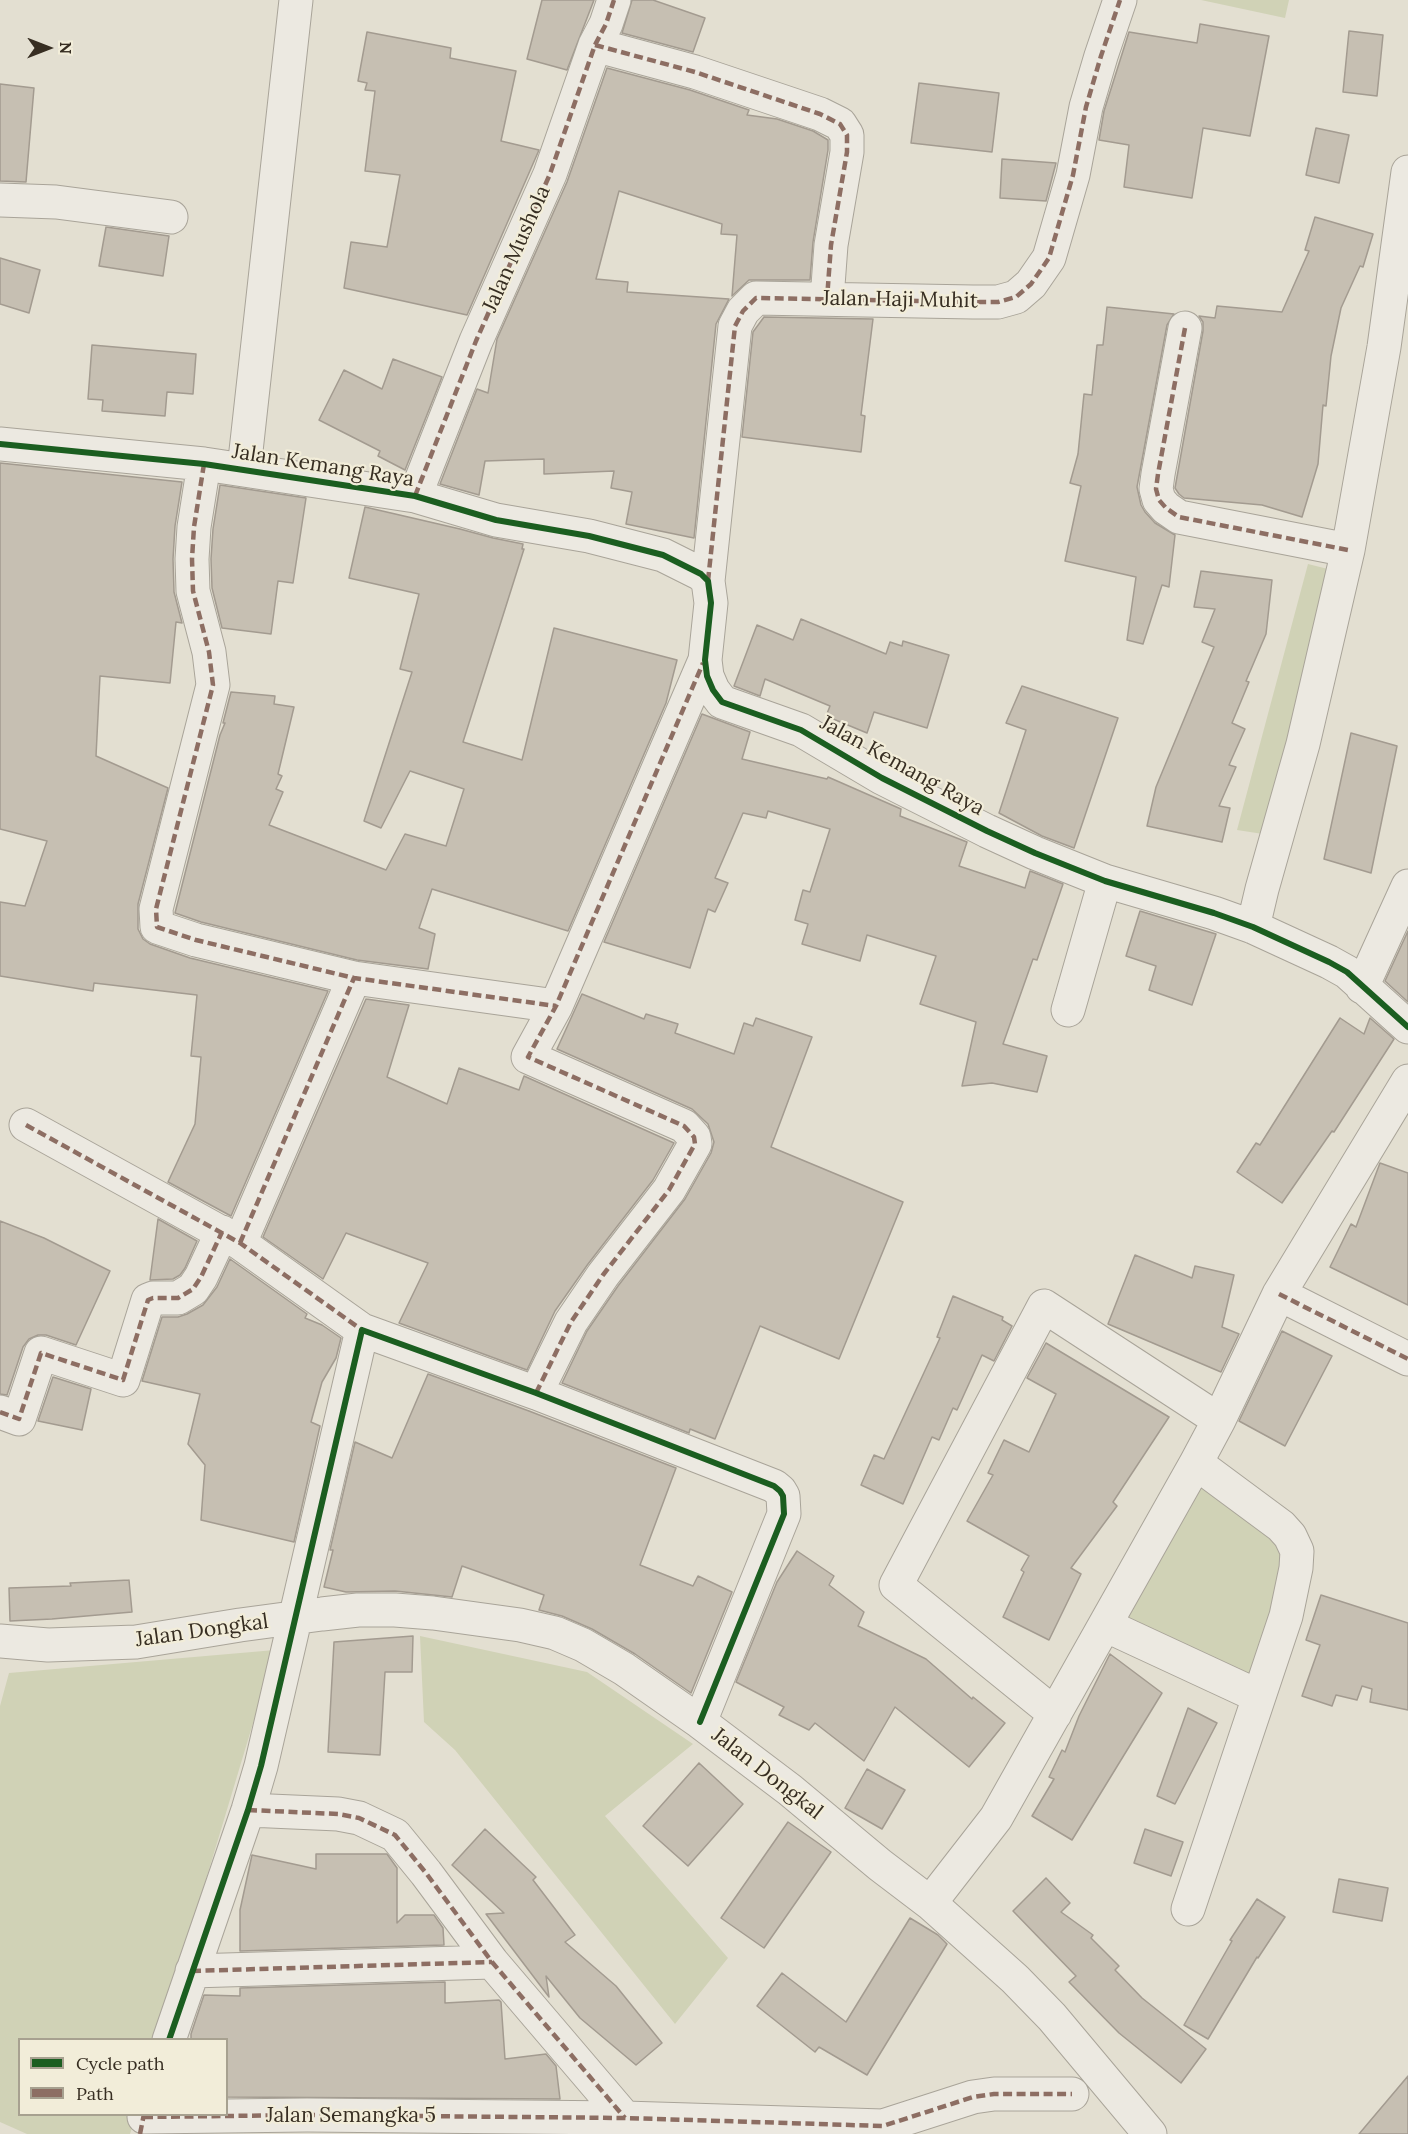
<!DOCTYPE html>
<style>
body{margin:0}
#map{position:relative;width:1408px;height:2134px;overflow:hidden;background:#e3dfd1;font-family:Lora,serif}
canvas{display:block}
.legend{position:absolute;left:18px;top:2038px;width:210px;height:78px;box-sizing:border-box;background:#f2edd9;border:2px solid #a7a190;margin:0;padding:8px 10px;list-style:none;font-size:18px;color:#372e22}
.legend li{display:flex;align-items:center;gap:12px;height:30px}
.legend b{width:30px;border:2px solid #a7a190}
.north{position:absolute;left:18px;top:18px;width:60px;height:60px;-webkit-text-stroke:4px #f2edd9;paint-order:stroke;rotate:90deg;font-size:16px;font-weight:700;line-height:24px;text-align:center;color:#372e22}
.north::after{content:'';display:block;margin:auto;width:21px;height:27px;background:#372e22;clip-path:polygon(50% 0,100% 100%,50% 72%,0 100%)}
</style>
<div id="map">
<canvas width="1408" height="2134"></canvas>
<ul class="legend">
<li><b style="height:8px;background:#1b5e20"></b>Cycle path</li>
<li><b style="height:8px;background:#8d6e63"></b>Path</li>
</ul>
<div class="north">N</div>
</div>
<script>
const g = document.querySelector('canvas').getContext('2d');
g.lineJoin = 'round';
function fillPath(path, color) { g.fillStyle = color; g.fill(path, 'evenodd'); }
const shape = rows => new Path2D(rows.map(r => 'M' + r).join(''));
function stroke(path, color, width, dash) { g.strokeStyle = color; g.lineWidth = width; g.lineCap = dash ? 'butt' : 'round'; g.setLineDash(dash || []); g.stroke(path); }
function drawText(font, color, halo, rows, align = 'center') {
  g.font = font + ' Lora,serif'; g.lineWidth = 4.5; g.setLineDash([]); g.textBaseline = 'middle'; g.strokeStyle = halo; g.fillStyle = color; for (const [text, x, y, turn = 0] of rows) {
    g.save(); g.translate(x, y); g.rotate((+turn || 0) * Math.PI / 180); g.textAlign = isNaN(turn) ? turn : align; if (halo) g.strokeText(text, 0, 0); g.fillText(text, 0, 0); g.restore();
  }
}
fillPath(shape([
 [1201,0,1289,0,1285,18],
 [1308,564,1332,570,1263,834,1237,830],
 [1196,1463,1290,1536,1258,1696,1105,1625],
 [420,1636,587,1672,693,1744,605,1816,728,1958,675,2024,455,1750,424,1722],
 [275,1650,158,2039,20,2040,20,2114,136,2115,130,2134,27,2134,0,2122,0,1706,9,1673]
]), '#d0d2b6');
const building = shape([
 [542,0,594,0,567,70,527,59,542,0],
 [632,0,653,0,705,18,693,52,622,33,632,0],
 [1200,24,1269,36,1250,136,1203,128,1192,198,1124,187,1129,145,1099,140,1104,111,1129,32,1197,43,1200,24],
 [1349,31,1383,35,1377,96,1343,92,1349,31],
 [367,32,451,48,450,58,516,71,501,141,539,150,467,315,344,288,351,242,387,247,400,175,365,171,375,91,365,90,367,83,358,81,367,32],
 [607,68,690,90,749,110,747,115,777,119,813,131,828,140,828,150,813,242,810,280,749,280,732,296,737,235,721,234,722,224,619,191,596,279,628,282,627,292,729,299,716,324,694,538,626,524,632,492,611,488,614,471,544,474,544,459,485,461,479,495,440,484,477,389,488,393,497,339,567,182,607,68],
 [919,83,999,93,992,152,911,143,919,83],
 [0,84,34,88,26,182,0,181,0,84],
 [1316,128,1349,135,1339,183,1306,175,1316,128],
 [1002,159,1056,163,1046,201,1000,198,1002,159],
 [1315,217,1373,234,1363,267,1360,266,1341,308,1331,356,1326,406,1323,405,1318,464,1302,517,1262,505,1184,498,1179,494,1175,488,1203,331,1203,322,1199,316,1215,318,1217,306,1282,312,1309,251,1305,250,1315,217],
 [106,227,169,236,163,276,99,266,106,227],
 [0,258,40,270,29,313,0,304,0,258],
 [1107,307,1174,314,1167,325,1137,487,1141,505,1145,512,1155,523,1175,535,1169,587,1162,585,1143,644,1127,640,1136,577,1065,561,1081,486,1070,483,1078,454,1084,394,1092,395,1097,345,1103,345,1107,307],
 [764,317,873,319,861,415,865,416,861,452,742,437,753,332,764,317],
 [92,345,196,354,193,394,167,392,165,416,102,411,103,400,88,399,92,345],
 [393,359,442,377,405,470,378,456,380,451,319,420,344,370,382,389,393,359],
 [0,463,182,482,175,526,173,559,174,592,182,623,176,622,170,683,100,676,96,756,168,788,138,904,138,929,143,939,150,944,190,958,328,991,231,1216,168,1182,195,1124,201,1057,191,1056,197,995,94,983,93,991,0,976,0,902,25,906,47,841,0,829,0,463],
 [220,485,306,498,293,583,278,581,271,634,222,628,212,588,211,559,213,529,220,485],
 [365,507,460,529,493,538,523,544,522,549,524,549,463,742,522,760,554,628,677,660,666,703,568,931,432,889,419,928,435,934,428,969,357,960,201,922,175,913,220,735,225,723,223,723,231,692,275,696,274,704,294,707,278,774,282,776,276,789,283,792,269,825,386,870,405,834,446,846,464,789,410,771,381,828,364,821,412,672,400,669,419,594,349,578,365,507],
 [1201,571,1272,580,1266,634,1246,681,1249,682,1232,723,1245,729,1229,765,1236,767,1219,806,1230,808,1222,842,1147,826,1156,787,1214,647,1202,642,1215,609,1194,607,1201,571],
 [801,619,886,654,890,642,902,646,903,641,949,655,927,728,874,712,867,733,826,716,830,706,765,679,760,696,734,686,757,625,793,640,801,619],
 [1022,686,1118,718,1074,848,1042,836,999,813,1026,730,1006,723,1022,686],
 [702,714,750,732,742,759,827,779,828,777,901,809,900,816,967,842,959,866,1025,888,1030,871,1063,884,1037,960,1033,959,1003,1044,1047,1056,1037,1092,992,1083,962,1086,976,1022,920,1004,936,956,867,935,860,961,802,944,808,924,795,920,803,890,810,892,830,829,768,811,766,818,743,813,715,878,728,883,715,912,708,909,690,968,604,942,702,714],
 [1351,733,1397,746,1371,873,1324,859,1351,733],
 [1140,911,1216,934,1192,1005,1149,990,1156,966,1126,956,1140,911],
 [1408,931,1408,1002,1385,981,1408,931],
 [582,994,644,1019,646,1014,678,1024,675,1033,734,1054,744,1023,753,1026,756,1018,812,1037,771,1147,903,1202,839,1359,760,1326,715,1439,690,1429,689,1433,562,1383,587,1331,618,1286,685,1199,711,1153,714,1142,708,1124,692,1109,557,1049,582,994],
 [366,999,409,1005,387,1077,447,1104,459,1068,519,1090,524,1076,674,1143,653,1180,588,1264,555,1311,527,1370,399,1323,428,1263,346,1233,323,1279,263,1237,366,999],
 [1340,1018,1364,1034,1370,1018,1394,1039,1334,1132,1332,1131,1282,1203,1237,1172,1256,1143,1260,1145,1340,1018],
 [1380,1163,1408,1173,1408,1305,1330,1267,1351,1224,1356,1227,1380,1163],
 [158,1219,197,1241,185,1268,180,1275,173,1279,150,1280,158,1219],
 [0,1221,44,1238,110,1271,76,1345,46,1335,38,1335,29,1339,23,1347,7,1395,0,1394,0,1221],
 [1135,1255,1192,1278,1195,1266,1234,1275,1222,1327,1239,1334,1221,1372,1108,1324,1135,1255],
 [230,1259,307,1314,305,1318,322,1325,341,1338,336,1358,322,1382,311,1422,320,1426,294,1542,201,1520,205,1465,188,1444,200,1394,142,1381,162,1317,178,1317,187,1314,203,1305,217,1287,230,1259],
 [953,1296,1003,1317,1002,1320,1012,1326,994,1361,982,1355,957,1410,953,1408,939,1440,932,1437,903,1504,861,1485,874,1455,884,1459,940,1338,937,1337,953,1296],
 [1282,1331,1332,1356,1285,1446,1239,1421,1282,1331],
 [1046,1343,1169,1417,1113,1502,1117,1506,1071,1568,1081,1574,1049,1640,1003,1617,1024,1572,1021,1570,1029,1556,967,1521,993,1475,988,1473,1004,1440,1029,1452,1056,1394,1027,1378,1046,1343],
 [428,1374,529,1411,676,1468,640,1565,693,1586,698,1576,732,1592,691,1693,635,1654,592,1629,562,1616,539,1610,544,1595,462,1566,452,1597,395,1591,346,1592,324,1587,333,1550,330,1550,355,1442,392,1458,428,1374],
 [53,1377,91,1389,82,1430,38,1421,53,1377],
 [797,1551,834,1576,829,1585,864,1612,858,1626,926,1659,972,1699,973,1697,1005,1723,969,1767,895,1707,864,1761,815,1723,809,1730,779,1715,784,1707,736,1682,777,1582,797,1551],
 [129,1580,132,1612,52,1619,10,1621,9,1588,71,1586,70,1583,129,1580],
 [1321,1595,1408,1623,1408,1710,1370,1702,1372,1689,1362,1686,1357,1700,1336,1695,1332,1706,1302,1696,1320,1645,1306,1640,1321,1595],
 [413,1636,412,1672,385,1672,380,1755,328,1752,334,1642,413,1636],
 [1110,1654,1162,1693,1072,1840,1032,1816,1054,1779,1049,1777,1062,1750,1065,1752,1079,1716,1110,1654],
 [1188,1708,1217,1723,1175,1804,1157,1796,1188,1708],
 [699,1763,743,1804,688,1866,643,1826,699,1763],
 [867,1769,905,1790,882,1829,845,1808,867,1769],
 [788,1822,831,1852,764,1948,721,1918,788,1822],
 [485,1829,536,1877,533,1880,575,1935,565,1942,616,1986,662,2043,636,2065,580,2018,546,1976,549,1997,486,1914,504,1913,452,1865,485,1829],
 [1145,1829,1183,1842,1171,1876,1134,1863,1145,1829],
 [316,1854,387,1854,397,1868,397,1923,405,1915,434,1915,443,1928,444,1945,240,1951,240,1910,252,1855,316,1869,316,1854],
 [1046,1878,1070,1903,1061,1912,1093,1935,1091,1938,1119,1966,1115,1970,1142,1998,1206,2049,1181,2083,1119,2033,1069,1982,1076,1976,1013,1911,1046,1878],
 [1339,1879,1388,1888,1382,1921,1333,1912,1339,1879],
 [1257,1899,1285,1917,1258,1958,1257,1957,1208,2039,1184,2025,1232,1941,1230,1940,1257,1899],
 [910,1918,938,1935,947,1944,867,2075,819,2047,815,2052,757,2006,782,1973,846,2022,910,1918],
 [445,1982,445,2003,499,2000,501,2002,505,2059,546,2054,556,2066,560,2099,226,2097,226,2040,191,2040,191,2034,204,1995,240,1996,240,1988,445,1982],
 [1408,2076,1408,2134,1359,2134,1408,2076]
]);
fillPath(building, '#c6bfb2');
stroke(building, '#a39b90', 1.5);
const minor = shape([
 [595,45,695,72,820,114,840,124,847,135,847,152,831,245,827,299],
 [0,200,56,202,171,217],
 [1185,328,1158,474,1156,489,1159,500,1166,508,1179,517,1348,550],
 [0,444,204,464,415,496,496,520,589,536,663,555,701,574,708,581,711,603,705,660,707,676,713,690,722,702,801,730,882,778,987,831,1035,853,1105,881,1214,913,1253,927,1329,962,1347,972,1408,1027],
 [204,464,194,527,192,559,193,591,209,652,213,685,156,909,157,927,196,940,354,978,556,1006],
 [244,469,296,0],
 [415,496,476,341,550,174,595,45,606,24,614,0],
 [708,581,735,326,743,311,756,298,973,302,998,302,1016,297,1031,284,1049,258,1073,175,1086,107,1101,56,1120,0],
 [1253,927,1262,889,1303,744,1348,550,1384,347,1408,172],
 [1362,987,1408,886],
 [1068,1010,1105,881],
 [26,1125,240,1243,362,1330],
 [240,1243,354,978],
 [1279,1294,1408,1359],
 [536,1393,571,1322,603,1275,669,1190,695,1144,694,1137,684,1126,528,1057,556,1006,705,660],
 [0,1412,19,1419,41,1353,123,1380,148,1300,153,1298,178,1298,193,1289,201,1277,222,1232],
 [1105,1625,1258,1696],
 [0,1641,48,1645,136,1642,240,1625,322,1614,358,1610,395,1610,433,1613,520,1625,555,1633,583,1645,624,1669,700,1722,790,1790,880,1865,930,1903,1015,1979,1052,2017,1150,2134],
 [1055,1714,896,1585,1044,1306,1219,1420],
 [248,1810,338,1814,359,1818,395,1835,426,1873,492,1962,625,2118],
 [930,1903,996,1818,1196,1463,1219,1420,1279,1294,1408,1081],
 [1188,1909,1286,1616,1296,1568,1297,1551,1290,1536,1281,1526,1196,1463],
 [192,1971,492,1962],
 [169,2040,248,1810,261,1766,362,1330,536,1393,774,1486,780,1491,783,1496,784,1514,700,1722],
 [144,2117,307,2115,625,2118,883,2126,973,2097,994,2094,1072,2094]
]);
stroke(minor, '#a9a499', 35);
stroke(minor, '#ece9e1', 33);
stroke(shape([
 [595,45,695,72,820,114,840,124,847,135,847,152,831,245,827,299],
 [1185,328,1158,474,1156,489,1159,500,1166,508,1179,517,1348,550],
 [204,464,194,527,192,559,193,591,209,652,213,685,156,909,157,927,196,940,354,978,556,1006],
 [415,496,476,341,550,174,595,45,606,24,614,0],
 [708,581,735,326,743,311,756,298,973,302,998,302,1016,297,1031,284,1049,258,1073,175,1086,107,1101,56,1120,0],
 [26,1125,240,1243,362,1330],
 [240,1243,354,978],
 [1279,1294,1408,1359],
 [536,1393,571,1322,603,1275,669,1190,695,1144,694,1137,684,1126,528,1057,556,1006,703,663],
 [0,1412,19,1419,41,1353,123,1380,148,1300,153,1298,178,1298,193,1289,201,1277,222,1232],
 [248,1810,338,1814,359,1818,395,1835,426,1873,492,1962,625,2118],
 [192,1971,492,1962],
 [144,2117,307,2115,625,2118,883,2126,973,2097,994,2094,1072,2094],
 [140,2134,144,2114]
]), '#8d6e63', 4.5, [9, 4.5]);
stroke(shape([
 [0,444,204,464,415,496,496,520,589,536,663,555,701,574,708,581,711,603,705,660,707,676,713,690,722,702,801,730,882,778,987,831,1035,853,1105,881,1214,913,1253,927,1329,962,1347,972,1408,1027],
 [169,2040,248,1810,261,1766,362,1330,536,1393,774,1486,780,1491,783,1496,784,1514,700,1722]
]), '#1b5e20', 6);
drawText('21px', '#372e22', '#f2edd9', [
 ["Jalan Mushola",517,249,-66],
 ["Jalan Haji Muhit",900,300,1],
 ["Jalan Kemang Raya",323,466,9],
 ["Jalan Kemang Raya",902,766,29],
 ["Jalan Dongkal",202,1631,-8],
 ["Jalan Dongkal",767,1774,38],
 ["Jalan Semangka 5",351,2116]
]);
</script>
